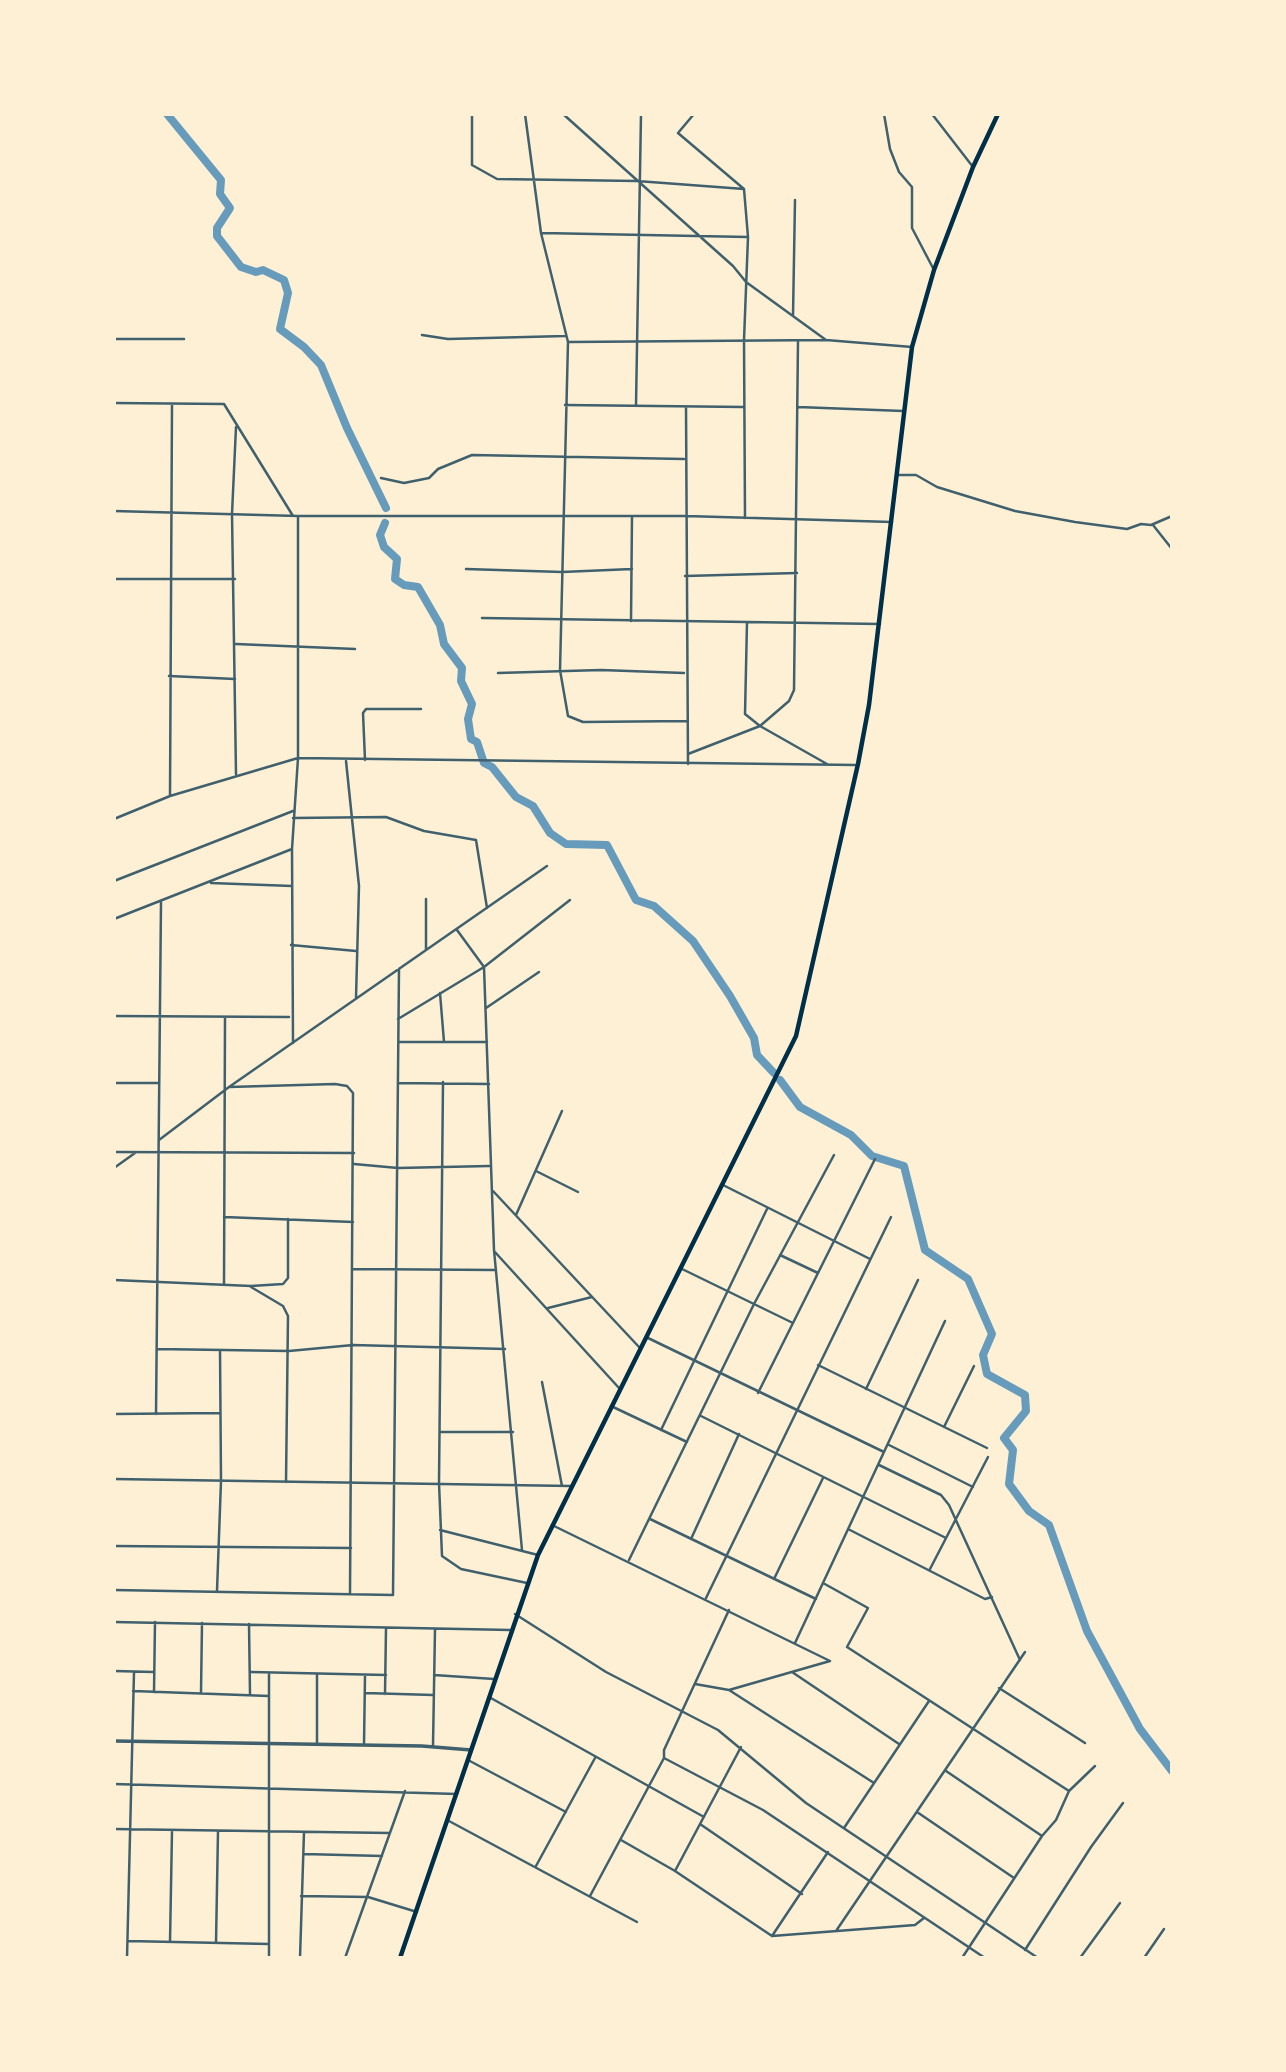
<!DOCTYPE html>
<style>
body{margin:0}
#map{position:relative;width:1286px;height:2072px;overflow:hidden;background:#fdf0d5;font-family:Karla,sans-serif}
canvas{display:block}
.frame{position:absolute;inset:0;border:116px solid #fdf0d5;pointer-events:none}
</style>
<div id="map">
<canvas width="1286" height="2072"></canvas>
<div class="frame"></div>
</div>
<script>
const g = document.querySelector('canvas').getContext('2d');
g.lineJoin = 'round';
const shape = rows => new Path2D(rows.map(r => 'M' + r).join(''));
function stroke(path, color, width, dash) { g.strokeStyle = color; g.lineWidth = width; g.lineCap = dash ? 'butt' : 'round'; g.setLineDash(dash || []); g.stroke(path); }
stroke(shape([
 [167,114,221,180,220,194,230,208,217,228,217,236,241,267,256,272,263,270,284,280,288,293,280,329,304,347,321,365,347,428,386,508],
 [385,523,380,535,384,547,397,559,395,579,404,585,418,587,440,625,444,644,462,668,461,681,472,704,468,719,471,739,477,742,484,763,492,767,516,797,533,806,550,833,566,844,607,845,636,900,654,906,693,941,730,996,754,1038,757,1055,774,1073],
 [780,1080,800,1107,851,1135,872,1156,904,1166,925,1250,968,1279,992,1334,983,1355,987,1374,1025,1395,1026,1411,1004,1438,1013,1450,1009,1484,1029,1511,1049,1525,1087,1631,1140,1729,1172,1771]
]), '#669bbc', 8);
stroke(shape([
 [472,114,472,165,497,179,637,181,744,189],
 [525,114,541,233,568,342,560,670,568,716,583,722,687,721],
 [563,114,733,266,746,282,826,340],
 [694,114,678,133,744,189,748,237,744,340,745,518],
 [884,114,890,149,899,172,912,187,912,228,934,270],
 [932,114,973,167],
 [542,233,748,237],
 [793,316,795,200],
 [422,335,448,339,565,336],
 [114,339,184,339],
 [569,342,826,340,912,347],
 [114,403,224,404,293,516],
 [565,405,744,407],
 [636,405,641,114],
 [686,407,688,764],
 [798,407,903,411],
 [236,427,232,514,236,774],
 [897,475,916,475,937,487,1015,511,1075,522,1127,529,1141,524,1151,525,1172,516],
 [381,478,404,483,429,478,438,469,472,455,684,459],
 [114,511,298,516,686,516,892,522],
 [1153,525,1172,549],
 [466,569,562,572,632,569],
 [685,576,797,573],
 [114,579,235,579],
 [482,618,880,624],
 [631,621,632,516],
 [747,622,745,714,760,726,789,701,794,690,798,341],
 [236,644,355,649],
 [498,673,601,670,684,673],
 [169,676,235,679],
 [688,754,760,726,827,764],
 [365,760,363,713,366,709,421,709],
 [346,761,359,886,356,998],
 [170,796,172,404],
 [293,818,386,817,424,831,476,840,487,908],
 [114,819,170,796,298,758,856,765],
 [114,881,293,811],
 [211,883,292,886],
 [114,919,292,849],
 [457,930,484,967,494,1250,522,1550],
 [291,945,356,951],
 [426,950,426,899],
 [440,993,444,1042],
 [486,1008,539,972],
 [114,1016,289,1017],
 [398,1019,484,967,570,900],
 [399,1042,487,1042],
 [293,1043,292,849,298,758,298,516],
 [443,1082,439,1483,442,1556,461,1569,527,1583],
 [114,1083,159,1083],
 [398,1083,489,1084],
 [229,1087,335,1084,347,1086,353,1093,350,1594],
 [159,1140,229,1087,547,866],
 [114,1152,354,1153],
 [354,1164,398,1168,489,1166],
 [114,1168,135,1153],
 [536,1171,578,1192],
 [723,1185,870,1259],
 [493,1191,639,1347],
 [516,1215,562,1111],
 [224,1217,353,1222],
 [494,1251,619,1388],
 [780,1255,818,1273],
 [680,1268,793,1323],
 [352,1269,496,1270],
 [114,1280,251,1286,283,1284,288,1278,288,1219],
 [224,1285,225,1018],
 [251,1287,283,1306,288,1316,286,1482],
 [548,1308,592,1297],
 [648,1338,884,1452],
 [157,1349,289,1351,353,1345,505,1349],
 [818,1365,987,1448],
 [542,1382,562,1486],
 [866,1389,918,1280],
 [758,1393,875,1159],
 [611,1406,687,1442],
 [114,1414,220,1413],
 [156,1414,161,902],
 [701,1416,946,1538],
 [944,1427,974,1366],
 [661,1430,767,1209],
 [441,1432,513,1432],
 [889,1445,973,1487],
 [879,1465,941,1495,949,1505,1020,1660],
 [114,1479,571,1486],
 [650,1519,816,1599],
 [552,1525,830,1661],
 [848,1529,985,1599,992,1597],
 [440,1530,538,1555],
 [691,1539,739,1434],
 [114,1546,351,1548],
 [629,1560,754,1304,834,1155],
 [930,1569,988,1457],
 [774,1579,823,1478],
 [823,1583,868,1608,847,1647,1069,1791],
 [114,1590,393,1595,399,969],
 [217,1591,221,1481,220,1350],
 [706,1598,891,1217],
 [515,1614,606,1672,718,1730,806,1803,1038,1958],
 [114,1622,510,1630],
 [249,1624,250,1694],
 [795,1643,945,1321],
 [114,1671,154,1672],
 [251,1672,386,1675],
 [792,1672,899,1744],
 [434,1675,494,1679],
 [695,1684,729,1690,874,1783],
 [999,1688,1085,1743],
 [729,1690,830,1661],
 [133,1691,269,1696],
 [154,1692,155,1622],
 [201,1693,202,1623],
 [365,1693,433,1695],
 [385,1694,386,1628],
 [489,1697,704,1817],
 [317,1744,317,1674],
 [364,1745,365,1675],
 [433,1746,435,1629],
 [664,1758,763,1810,985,1958],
 [468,1760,566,1812],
 [946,1771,1042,1836],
 [114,1784,457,1794],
 [917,1812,1014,1878],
 [449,1821,637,1922],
 [700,1824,802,1894],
 [844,1828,929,1701],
 [114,1829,390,1833],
 [621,1840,675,1871,772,1936,915,1925,924,1918],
 [304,1854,382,1856],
 [536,1866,595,1758],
 [675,1871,741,1747],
 [301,1896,368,1897,417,1912],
 [590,1896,664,1758,664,1750,729,1610],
 [836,1931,1025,1652],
 [772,1936,828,1852],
 [128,1941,269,1944],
 [170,1942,172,1831],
 [216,1943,218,1831],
 [1025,1950,1091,1847,1123,1803],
 [127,1958,134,1672],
 [269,1958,269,1673],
 [300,1958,304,1832],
 [345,1958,405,1791],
 [962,1958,1042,1836,1056,1820,1069,1791,1095,1766],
 [1080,1958,1120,1903],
 [1144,1958,1164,1929]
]), '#3f606c', 2.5);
stroke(shape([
 [114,1741,422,1746,471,1750]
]), '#3f606c', 3.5);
stroke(shape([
 [400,1958,538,1555,796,1036,858,764,869,705,912,347,934,270,973,167,998,114]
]), '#003049', 4.5);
</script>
